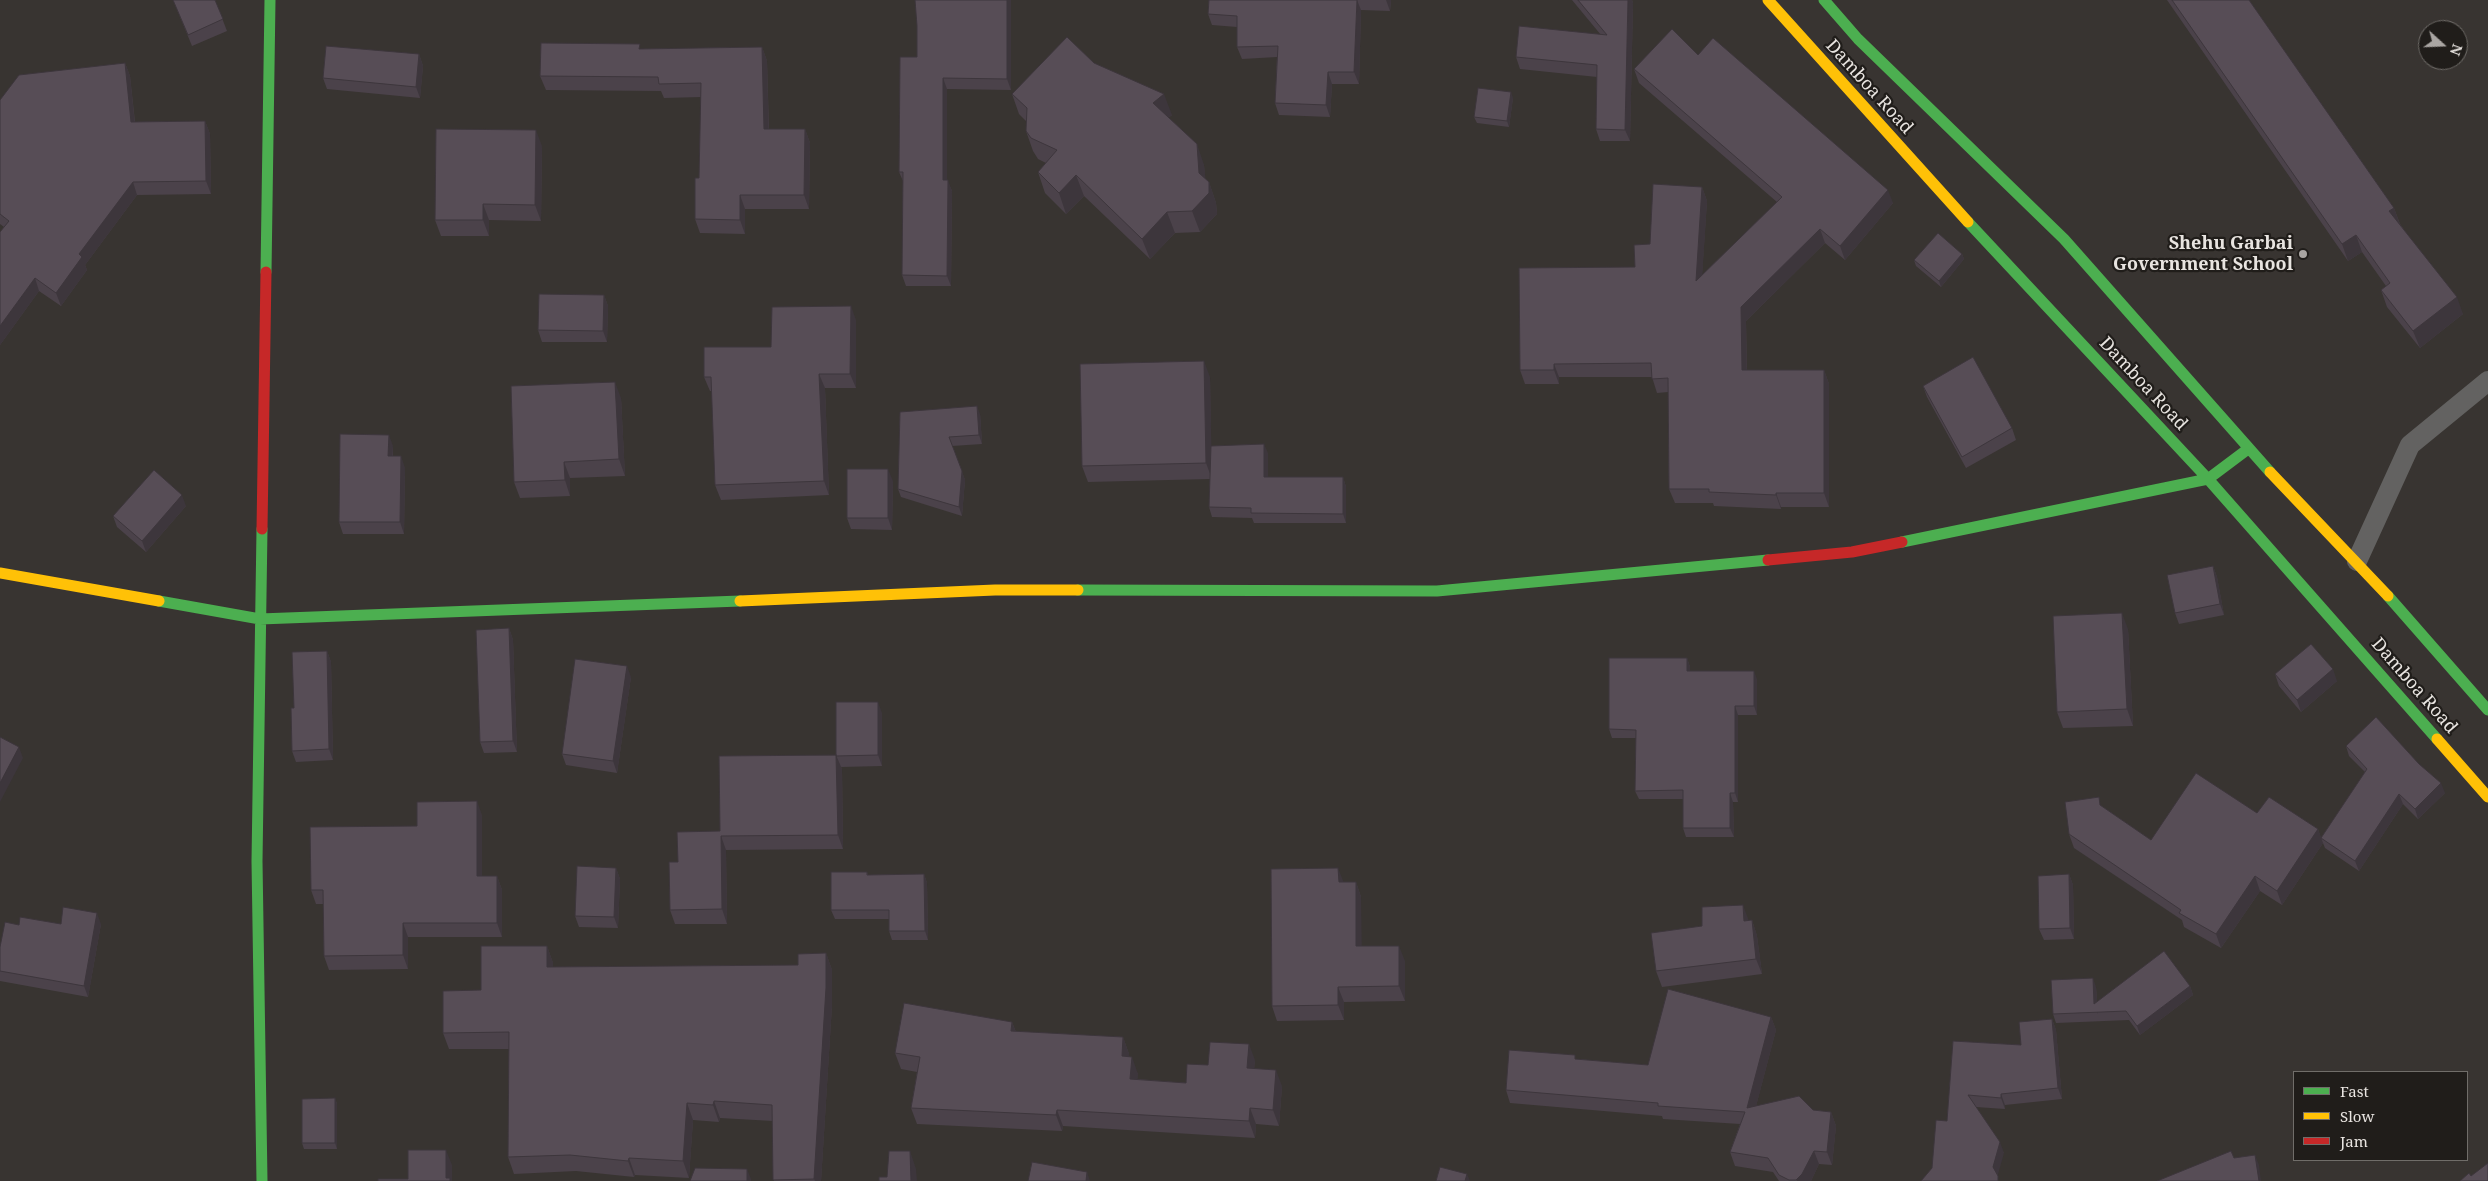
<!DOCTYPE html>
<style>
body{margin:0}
#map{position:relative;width:2488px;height:1181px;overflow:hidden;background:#383431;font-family:"Noto Serif",serif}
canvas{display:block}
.legend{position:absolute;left:2293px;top:1071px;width:175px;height:90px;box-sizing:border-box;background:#201d1a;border:1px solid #706d69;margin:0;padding:6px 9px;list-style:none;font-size:15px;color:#e8e4e0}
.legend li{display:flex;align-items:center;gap:10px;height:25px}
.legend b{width:25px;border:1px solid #706d69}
.north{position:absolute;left:2418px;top:20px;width:50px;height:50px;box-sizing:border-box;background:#201d1a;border:1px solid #706d69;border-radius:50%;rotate:110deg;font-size:14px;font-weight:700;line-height:20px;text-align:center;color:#e8e4e0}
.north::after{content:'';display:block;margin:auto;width:18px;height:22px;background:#aaa6a3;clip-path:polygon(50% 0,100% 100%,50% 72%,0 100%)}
</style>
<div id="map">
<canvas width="2488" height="1181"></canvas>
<ul class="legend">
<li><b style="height:6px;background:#4caf50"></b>Fast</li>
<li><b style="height:6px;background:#ffc107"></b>Slow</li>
<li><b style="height:6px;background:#c62828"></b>Jam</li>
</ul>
<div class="north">N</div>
</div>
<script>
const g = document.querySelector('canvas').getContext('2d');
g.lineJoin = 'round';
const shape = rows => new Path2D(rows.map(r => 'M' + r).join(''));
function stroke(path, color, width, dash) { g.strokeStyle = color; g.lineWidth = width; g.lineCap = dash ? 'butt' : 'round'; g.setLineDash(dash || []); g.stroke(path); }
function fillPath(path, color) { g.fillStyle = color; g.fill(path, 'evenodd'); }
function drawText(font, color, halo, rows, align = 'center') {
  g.font = font + ' "Noto Serif",serif'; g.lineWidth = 4.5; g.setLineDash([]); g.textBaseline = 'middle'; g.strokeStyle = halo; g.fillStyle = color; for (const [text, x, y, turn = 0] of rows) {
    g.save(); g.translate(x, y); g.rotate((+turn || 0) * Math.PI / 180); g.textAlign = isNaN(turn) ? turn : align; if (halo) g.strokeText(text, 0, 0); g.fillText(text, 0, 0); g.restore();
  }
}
stroke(shape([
 [2357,561,2410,445,2488,381]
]), '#636261', 20);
stroke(shape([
 [1824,0,1858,39,2064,239,2270,472],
 [1968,222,2208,479,2437,739],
 [266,272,270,0],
 [1902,542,2208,479,2248,449],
 [1078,590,1437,591,1768,560],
 [2388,596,2488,710],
 [159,601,260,619,740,601],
 [262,1181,257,861,262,529]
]), '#4caf50', 11);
stroke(shape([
 [1768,0,1968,222],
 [2270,472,2388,596],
 [0,573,159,601],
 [740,601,995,590,1078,590],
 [2437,739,2488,797]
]), '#ffc107', 11);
stroke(shape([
 [262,529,266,272],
 [1768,560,1852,552,1902,542]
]), '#c62828', 11);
fillPath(shape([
 [173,0,215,0,227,31,192,46],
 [1011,0,1011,90,947,89,947,180,952,191,951,286,906,286,902,275,903,181,899,172,917,57,917,26],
 [1209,0,1391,0,1390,11,1361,10,1359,84,1332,84,1330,117,1279,115,1275,103,1277,57,1242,59,1237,47,1237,27,1212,25,1208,14],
 [1572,0,1632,0,1633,3,1630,141,1600,141,1596,129,1597,77,1520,69,1516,57,1601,35],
 [2167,0,2249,0,2394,208,2400,224,2463,314,2420,348,2387,307,2381,290,2386,286,2362,252,2348,261],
 [762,47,767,61,769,129,805,129,810,143,809,209,745,209,745,234,700,233,695,219,699,178,701,97,664,98,661,91,546,90,540,76,641,49],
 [419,54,423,66,420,98,327,89,323,78],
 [1698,55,1893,203,1845,260,1825,243,1746,321,1747,370,1824,370,1829,384,1829,507,1781,507,1781,509,1714,506,1713,503,1675,503,1669,489,1668,392,1657,393,1652,377,1559,377,1559,384,1525,384,1520,370,1635,267,1650,244,1702,187,1707,201,1702,275,1777,202,1639,83,1634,69],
 [125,63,130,76,135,122,205,121,210,134,211,194,137,195,85,265,87,270,61,306,39,291,0,345,0,232,4,227,0,224,0,100],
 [1094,63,1172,115,1168,118,1204,165,1205,179,1209,182,1216,203,1217,214,1200,232,1175,233,1150,259,1084,196,1066,214,1045,193,1038,172,1046,163,1038,159,1033,151,1026,131,1026,121,1019,114,1012,94],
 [1513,98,1509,127,1477,123,1474,117],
 [542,146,541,221,489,220,489,236,441,236,435,220],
 [1962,254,1964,259,1941,287,1916,266,1914,260],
 [604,295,608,306,607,342,542,342,538,330],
 [856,320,856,388,825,388,829,495,721,500,715,485,712,391,710,391,704,377,771,347],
 [1210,377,1211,446,1268,453,1268,477,1343,477,1346,487,1346,523,1254,523,1252,518,1212,517,1209,507,1210,479,1088,482,1082,466],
 [1923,386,2012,428,2016,440,1966,468,1927,397],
 [621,398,625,476,570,478,570,496,520,498,514,482],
 [900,412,980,414,982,444,952,446,965,480,962,516,901,497,898,489],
 [393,446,393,456,405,468,404,534,343,534,339,522],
 [893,481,892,530,851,529,847,518],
 [186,506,146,552,117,527,113,516],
 [2213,566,2217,577,2224,615,2179,624,2175,613],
 [509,628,513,640,517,752,484,753,480,742],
 [2128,629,2133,726,2063,728,2057,712],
 [327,651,331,662,333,760,296,762,292,751,294,708],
 [1687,658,1690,667,1690,671,1757,679,1757,715,1738,715,1738,802,1733,802,1734,837,1686,837,1683,828,1683,799,1639,799,1635,791,1636,738,1612,738,1609,729],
 [2275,674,2337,681,2301,712,2279,686],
 [631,677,617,773,566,765,562,754],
 [882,713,882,766,841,767,842,769,843,849,726,850,727,924,675,924,670,910,678,862,720,831,836,755],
 [2346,746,2445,793,2418,819,2403,804,2359,871,2325,848,2323,843,2282,905,2260,891,2221,948,2184,927,2182,920,2074,848,2069,834,2103,807,2151,840,2257,813,2318,829,2321,838,2365,772,2349,756],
 [482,815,482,876,497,876,502,890,502,937,408,937,408,969,329,970,324,956,323,904,316,904,311,890,417,826],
 [616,868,620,879,618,928,579,927,575,916],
 [867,872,868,875,924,874,927,883,928,940,892,940,889,931,889,919,835,919,831,910],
 [2069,874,2073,885,2074,939,2044,940,2039,929],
 [1343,882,1356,882,1361,897,1361,946,1405,961,1405,1001,1344,1002,1344,1020,1277,1021,1272,1006],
 [1749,920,1752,920,1757,936,1762,974,1662,987,1656,971],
 [61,924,101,924,88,997,0,981,0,947,19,925],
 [547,946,553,963,553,967,798,965,826,953,832,970,832,1005,821,1181,774,1181,773,1121,720,1118,719,1122,693,1120,689,1178,635,1175,634,1177,576,1171,514,1174,508,1157,509,1049,449,1049,443,1033,481,990],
 [2190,986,2193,995,2140,1035,2129,1020,2056,1023,2053,1014,2096,987,2097,1002],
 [1771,1017,1776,1030,1756,1106,1813,1110,1831,1112,1836,1126,1832,1165,1819,1164,1811,1181,1779,1181,1773,1172,1735,1166,1730,1152,1740,1124,1663,1119,1662,1116,1510,1103,1506,1090,1576,1059,1648,1065],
 [2052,1019,2056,1030,2062,1099,2005,1105,2005,1109,1976,1107,2004,1153,1932,1168,1947,1121,1953,1041,2021,1045],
 [1012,1022,1016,1032,1123,1037,1129,1054,1128,1057,1138,1074,1137,1079,1186,1083,1208,1065,1255,1060,1254,1069,1282,1086,1279,1126,1256,1124,1255,1138,1063,1126,1062,1131,917,1124,911,1108,917,1072,901,1069,895,1053],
 [335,1098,337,1104,337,1149,304,1149,302,1143]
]), '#4b424a');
fillPath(shape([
 [1007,0,1011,0,1011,90,1007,79],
 [1357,0,1361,10,1359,84,1354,72],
 [1386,0,1391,0,1390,11],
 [1628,0,1632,0,1633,3,1630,141,1625,130],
 [762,47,767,61,769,143,764,129],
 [419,54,423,66,420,98,416,87],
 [125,63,130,76,136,135,131,122],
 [1328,72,1332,84,1330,117,1326,105],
 [943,78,947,89,947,191,943,180],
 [1511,92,1513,98,1509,127,1507,121],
 [1164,94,1172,115,1161,124,1153,103],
 [205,121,210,134,211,194,206,181],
 [805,129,810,143,809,209,804,195],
 [536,130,542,146,541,221,535,205],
 [1197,144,1204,165,1207,193,1199,173],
 [1076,175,1084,196,1066,214,1059,193],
 [948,180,952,191,951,286,947,276],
 [133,182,137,195,85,265,87,270,61,306,56,293,79,254],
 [1209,182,1216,203,1217,214,1200,232,1192,211],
 [1702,187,1707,201,1701,295,1696,281],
 [1888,190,1893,203,1845,260,1840,246],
 [740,195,745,209,745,234,740,220],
 [483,204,489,220,489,236,483,220],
 [2394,208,2400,225,2389,211],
 [1167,212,1175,233,1150,259,1142,239],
 [1820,229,1825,243,1746,321,1747,384,1742,370,1741,307],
 [2356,235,2362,252,2348,261,2342,244],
 [1962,254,1964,259,1941,287,1939,281],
 [35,278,39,291,0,345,0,326],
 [604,295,608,306,607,342,603,331],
 [2457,297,2463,314,2420,348,2413,331],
 [851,306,856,320,856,388,850,374],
 [1204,361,1210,377,1212,479,1206,463],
 [1554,364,1559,377,1559,384,1554,370],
 [1824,370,1829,384,1829,507,1824,493],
 [819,374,825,388,829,495,824,481],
 [615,382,621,398,625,476,619,459],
 [977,406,980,414,982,444,979,435],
 [389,435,393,446,392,468,388,456],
 [1264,444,1268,453,1268,487,1264,477],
 [401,456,405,468,404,534,400,522],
 [564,462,570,478,570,496,565,480],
 [888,469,893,481,892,530,888,518],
 [962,471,965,480,962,516,959,507],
 [1343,477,1346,487,1346,523,1343,514],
 [1776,493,1781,507,1781,509,1776,495],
 [182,495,186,506,146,552,142,541],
 [2213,566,2217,577,2224,615,2220,604],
 [2122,613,2128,629,2133,726,2127,709],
 [509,628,513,640,517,752,513,741],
 [327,651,331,662,333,760,329,749],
 [1687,658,1690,667,1690,679,1687,671],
 [627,666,631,677,617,773,613,761],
 [2333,669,2337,681,2301,712,2297,700],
 [1754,671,1757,679,1757,715,1754,706],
 [878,702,882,713,882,766,878,755],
 [1735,706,1738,715,1738,802,1735,793],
 [19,747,23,758,0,802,0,783],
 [836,755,842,769,843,849,838,835],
 [2441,783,2445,793,2418,819,2415,809],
 [1730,793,1733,802,1734,837,1730,828],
 [2399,794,2403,804,2359,871,2355,861],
 [477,801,482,815,482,890,477,876],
 [2318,829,2323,843,2282,905,2277,891],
 [721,836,726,850,727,924,722,909],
 [616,868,620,879,618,928,614,917],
 [1338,868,1344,883,1339,882],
 [924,874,927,883,928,940,925,931],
 [2069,874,2073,885,2074,939,2070,928],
 [497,876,502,890,502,937,497,923],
 [2255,876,2260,891,2221,948,2216,934],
 [1356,882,1361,897,1362,961,1356,946],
 [1743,905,1749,921,1744,921],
 [97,913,101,924,88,997,84,986],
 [1752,920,1757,936,1762,974,1756,959],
 [403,923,408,937,408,969,403,955],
 [547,946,553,963,553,984,547,967],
 [1399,946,1405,961,1405,1001,1399,986],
 [826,953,832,970,832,1005,821,1181,815,1181,814,1179],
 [2093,978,2096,987,2098,1014,2094,1004],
 [2190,986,2193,995,2140,1035,2137,1026],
 [1338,987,1344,1002,1344,1020,1338,1005],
 [1771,1017,1776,1030,1752,1122,1747,1108],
 [2052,1019,2056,1030,2062,1099,2058,1088],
 [1012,1022,1018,1038,1011,1031],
 [1123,1037,1129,1054,1128,1072,1122,1056],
 [1249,1044,1255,1060,1253,1084,1247,1068],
 [1132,1057,1138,1074,1136,1095,1130,1079],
 [1276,1070,1282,1086,1279,1126,1273,1110],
 [2001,1094,2005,1105,2005,1109,2001,1098],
 [335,1098,337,1104,337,1149,335,1143],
 [714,1101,720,1118,719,1122,713,1105],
 [687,1103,693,1120,689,1178,683,1161],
 [1250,1108,1256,1124,1255,1138,1249,1121],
 [1057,1110,1063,1126,1062,1131,1056,1115],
 [1831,1112,1836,1126,1832,1165,1827,1152],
 [2000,1142,2004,1153,1997,1178,1993,1167],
 [446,1150,452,1165,452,1181,447,1181,446,1178],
 [910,1151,916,1169,917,1181,911,1181],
 [1814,1151,1819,1164,1811,1181,1797,1181,1796,1180],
 [2255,1155,2259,1165,2261,1181,2259,1181],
 [629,1158,635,1175,634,1177,628,1161],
 [747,1169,751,1179,751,1181,747,1181],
 [1087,1172,1090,1181,1086,1181],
 [1467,1174,1470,1181,1465,1181]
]), '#3d363c');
const building = shape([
 [173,0,215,0,223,19,188,35,173,0],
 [915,0,1007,0,1007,79,943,78,943,180,948,180,947,276,902,275,903,172,899,172,900,57,917,57,917,26,915,0],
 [1209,0,1357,0,1354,72,1328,72,1326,105,1275,103,1278,46,1237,47,1237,16,1208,14,1209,0],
 [1578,0,1628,0,1625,130,1596,129,1597,65,1516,57,1519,26,1607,35,1578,0],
 [2172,0,2249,0,2394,208,2389,211,2457,297,2413,331,2381,290,2390,283,2356,235,2342,244,2172,0],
 [1672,29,1698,55,1713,38,1888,190,1840,246,1820,229,1741,307,1742,370,1824,370,1824,493,1776,493,1776,495,1709,492,1709,489,1669,489,1668,378,1652,379,1651,363,1554,364,1554,370,1520,370,1519,268,1635,267,1634,245,1650,244,1653,184,1702,187,1696,281,1782,197,1634,69,1672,29],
 [1067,37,1094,63,1164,94,1153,103,1197,144,1199,173,1209,182,1209,193,1192,211,1167,212,1142,239,1076,175,1059,193,1038,172,1057,150,1031,138,1026,131,1027,108,1012,94,1067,37],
 [541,43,640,44,639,49,762,47,764,129,805,129,804,195,740,195,740,220,695,219,695,178,699,178,701,83,659,84,658,77,540,76,541,43],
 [326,46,419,54,416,87,323,78,326,46],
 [125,63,131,122,205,121,206,181,133,182,79,254,82,257,56,293,35,278,0,326,0,232,9,221,0,214,0,100,19,75,125,63],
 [1478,88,1511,92,1507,121,1474,117,1478,88],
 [436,129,536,130,535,205,483,204,483,220,435,220,436,129],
 [1938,233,1962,254,1939,281,1914,260,1938,233],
 [539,294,604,295,603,331,538,330,539,294],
 [851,306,850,374,819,374,824,481,715,485,711,377,704,377,704,347,771,347,772,307,851,306],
 [1973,357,2012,428,1962,457,1923,386,1973,357],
 [1204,361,1206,463,1082,466,1080,364,1204,361],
 [615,382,619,459,564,462,565,480,514,482,511,386,615,382],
 [977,406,979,435,949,437,962,471,959,507,898,489,900,412,977,406],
 [340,434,389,435,388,456,401,456,400,522,339,522,340,434],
 [1264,444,1264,477,1343,477,1343,514,1251,513,1251,508,1209,507,1211,446,1264,444],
 [847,469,888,469,888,518,847,518,847,469],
 [154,470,182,495,142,541,113,516,154,470],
 [2213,566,2220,604,2175,613,2167,575,2213,566],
 [2122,613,2127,709,2057,712,2053,616,2122,613],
 [509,628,513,741,480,742,476,630,509,628],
 [2311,644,2333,669,2297,700,2275,674,2311,644],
 [327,651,329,749,292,751,291,708,294,708,292,652,327,651],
 [1609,658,1687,658,1687,671,1754,671,1754,706,1735,706,1735,793,1730,793,1730,828,1683,828,1683,790,1635,791,1636,730,1609,729,1609,658],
 [575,659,627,666,613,761,562,754,575,659],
 [836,702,878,702,878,755,836,756,836,702],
 [2376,717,2419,764,2441,783,2415,809,2399,794,2355,861,2321,838,2367,769,2346,746,2376,717],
 [0,737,19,747,0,783,0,737],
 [836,755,838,835,721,836,722,909,670,910,669,862,678,862,677,832,720,831,719,756,836,755],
 [2196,773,2257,813,2269,797,2318,829,2277,891,2255,876,2216,934,2179,913,2181,910,2069,834,2065,802,2099,797,2100,805,2151,840,2196,773],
 [477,801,477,876,497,876,497,923,403,923,403,955,324,956,323,890,311,890,310,827,417,826,417,802,477,801],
 [577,866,616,868,614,917,575,916,577,866],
 [1338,868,1339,882,1356,882,1356,946,1399,946,1399,986,1338,987,1338,1005,1272,1006,1271,869,1338,868],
 [831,872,867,872,867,875,924,874,925,931,889,931,889,910,831,910,831,872],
 [2069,874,2070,928,2039,929,2038,876,2069,874],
 [1743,905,1744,921,1752,920,1756,959,1656,971,1651,933,1702,926,1702,907,1743,905],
 [63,907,97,913,84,986,0,971,0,947,5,922,19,925,20,917,61,924,63,907],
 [481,946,547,946,547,967,798,965,798,954,826,953,826,988,814,1179,773,1180,772,1105,714,1101,713,1105,687,1103,683,1161,629,1158,628,1161,570,1155,508,1157,509,1032,443,1033,443,991,481,990,481,946],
 [2164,951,2190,986,2137,1026,2126,1011,2053,1014,2051,980,2093,978,2094,1004,2164,951],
 [1668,989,1771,1017,1747,1108,1799,1096,1813,1110,1831,1112,1827,1152,1814,1151,1802,1174,1796,1180,1789,1180,1779,1175,1768,1158,1730,1152,1745,1112,1658,1106,1658,1103,1506,1090,1509,1050,1575,1055,1575,1059,1648,1065,1668,989],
 [904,1003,1012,1022,1011,1031,1123,1037,1122,1056,1132,1057,1130,1079,1186,1083,1187,1064,1208,1065,1210,1042,1249,1044,1247,1068,1276,1070,1273,1110,1250,1108,1249,1121,1057,1110,1056,1115,911,1108,920,1057,895,1053,904,1003],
 [2052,1019,2058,1088,2001,1094,2001,1098,1968,1095,2000,1142,1993,1167,1998,1176,1998,1181,1921,1181,1932,1168,1936,1120,1947,1121,1953,1041,2021,1045,2019,1022,2052,1019],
 [335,1098,335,1143,302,1143,302,1099,335,1098],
 [408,1150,446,1150,446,1178,450,1178,450,1181,378,1181,378,1179,408,1179,408,1150],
 [889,1151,910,1151,911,1181,879,1181,879,1177,887,1177,889,1151],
 [2231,1151,2234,1158,2255,1155,2259,1181,2157,1181,2231,1151],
 [1032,1162,1087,1172,1086,1181,1028,1181,1032,1162],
 [2488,1163,2488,1181,2460,1181,2469,1173,2471,1176,2488,1163],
 [1440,1167,1467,1174,1465,1181,1436,1181,1440,1167],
 [695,1168,747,1169,747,1181,690,1181,695,1168]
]);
fillPath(building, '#574d56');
stroke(building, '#3d363c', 1);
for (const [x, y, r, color] of [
 [2303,254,5,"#aaa6a3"]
]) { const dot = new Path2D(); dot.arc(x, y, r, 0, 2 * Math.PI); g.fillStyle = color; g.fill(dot); stroke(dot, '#201d1a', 2); }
drawText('18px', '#e8e4e0', '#201d1a', [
 ["Damboa Road",1869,87,48],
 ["Damboa Road",2143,384,47],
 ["Damboa Road",2414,686,49]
]);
drawText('bold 18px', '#e8e4e0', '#201d1a', [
 ["Shehu Garbai",2293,244],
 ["Government School",2293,265]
], 'right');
</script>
